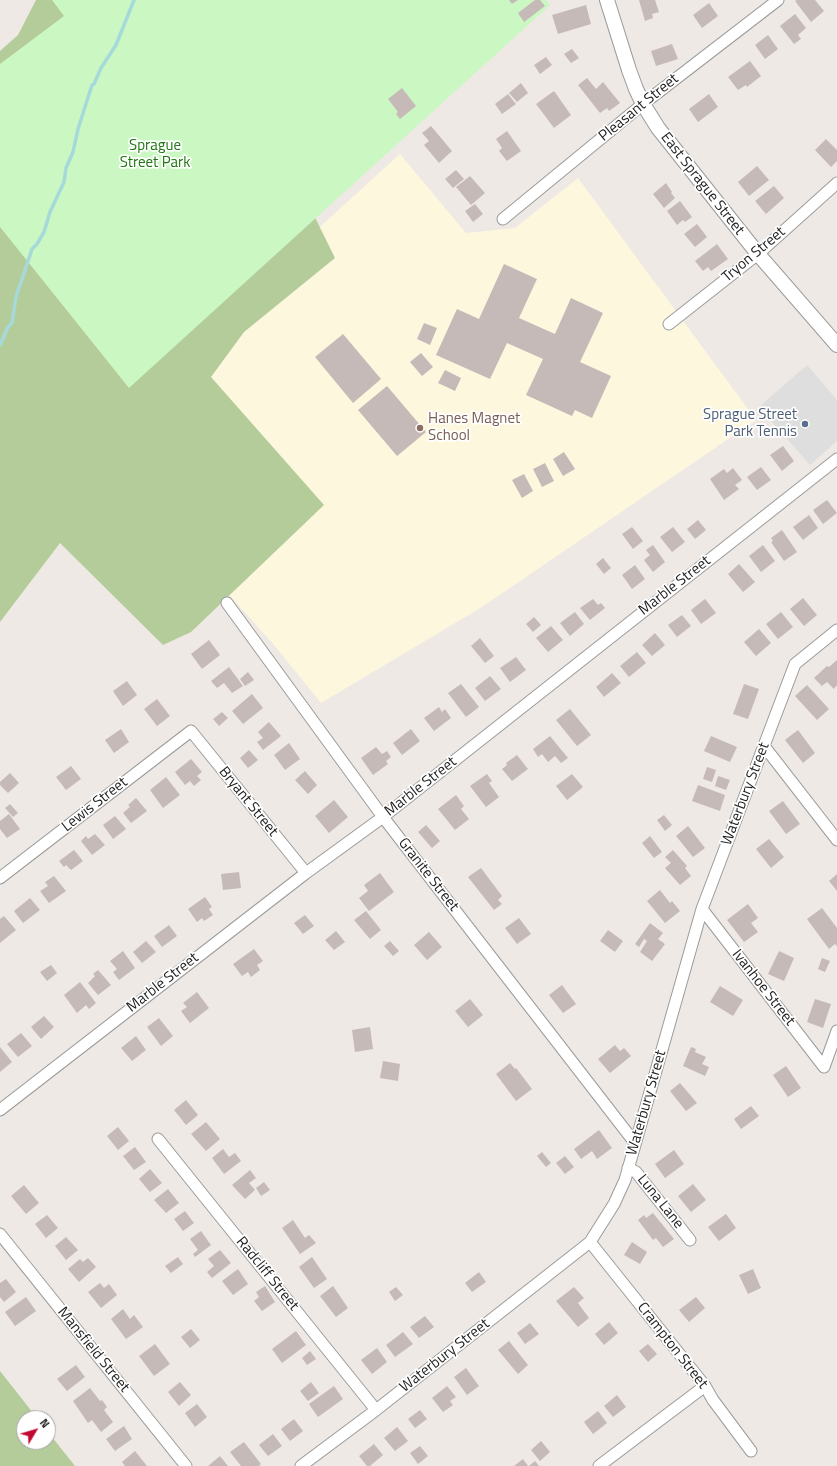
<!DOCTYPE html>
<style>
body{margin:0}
#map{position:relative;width:837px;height:1466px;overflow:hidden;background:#eee9e4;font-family:"Titillium Web",sans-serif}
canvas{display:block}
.north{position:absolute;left:16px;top:1410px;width:40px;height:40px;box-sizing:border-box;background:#fff;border:1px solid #a5a5a5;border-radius:50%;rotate:52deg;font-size:11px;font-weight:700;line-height:16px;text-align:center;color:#1e1e1e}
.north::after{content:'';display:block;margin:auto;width:14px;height:18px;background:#c20931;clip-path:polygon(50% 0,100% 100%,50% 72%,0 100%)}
</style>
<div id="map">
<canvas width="837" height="1466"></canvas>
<div class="north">N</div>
</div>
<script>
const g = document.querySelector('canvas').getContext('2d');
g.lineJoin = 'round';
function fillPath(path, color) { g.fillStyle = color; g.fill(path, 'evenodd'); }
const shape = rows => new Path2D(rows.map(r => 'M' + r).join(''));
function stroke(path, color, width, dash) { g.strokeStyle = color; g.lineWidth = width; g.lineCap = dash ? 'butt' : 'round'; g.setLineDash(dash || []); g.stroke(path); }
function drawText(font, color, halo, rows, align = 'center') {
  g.font = font + ' "Titillium Web",sans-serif'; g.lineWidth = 3.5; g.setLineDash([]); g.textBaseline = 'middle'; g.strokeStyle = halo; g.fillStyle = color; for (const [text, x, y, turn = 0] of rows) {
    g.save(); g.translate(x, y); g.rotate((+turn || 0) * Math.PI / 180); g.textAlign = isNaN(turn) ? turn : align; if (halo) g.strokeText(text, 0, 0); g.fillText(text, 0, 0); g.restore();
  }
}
fillPath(shape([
 [400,154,466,233,515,228,578,178,756,420,482,607,321,703,274,645,87,435,189,346]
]), '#fdf7de');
fillPath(shape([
 [36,0,269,0,298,183,335,258,244,332,211,377,324,505,191,632,163,645,60,543,0,622,0,51,18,35],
 [0,1371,37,1418,24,1418,24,1442,48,1442,48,1432,75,1466,0,1466]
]), '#b4cc9a');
fillPath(shape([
 [52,0,546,0,550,5,129,388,0,227,0,64,64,16]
]), '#caf7c2');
fillPath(shape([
 [807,365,837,400,837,441,810,465,759,407]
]), '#dedede');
stroke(shape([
 [0,345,8,327,12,323,16,297,32,249,37,244,44,232,50,212,64,182,66,168,73,152,78,129,92,85,94,84,101,68,116,45,134,0]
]), '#a6dada', 3.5);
fillPath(shape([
 [509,0,518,0,512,4],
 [535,0,540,0,545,6,524,22,518,13],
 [639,0,655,0,659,12,652,14,653,18,645,21],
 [797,0,815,0,824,11,811,22,795,1],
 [709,3,718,16,702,28,693,15],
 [586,5,591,24,558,34,552,15],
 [795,14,806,28,798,35,801,39,794,44,780,26],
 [768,35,778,49,765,59,755,45],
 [672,44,678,59,656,66,651,51],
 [572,49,579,58,571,63,564,54],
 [546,57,552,65,540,74,534,65],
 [750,61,761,76,747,87,746,85,738,90,728,77],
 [587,78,596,89,603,82,620,103,609,111,607,108,600,113,578,85],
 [521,83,528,93,517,102,509,93],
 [402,88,416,106,400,119,396,114,398,112,388,99],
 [554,91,571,115,554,128,536,104],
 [508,94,516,104,502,114,495,104],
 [709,94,718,107,698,122,689,109],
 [431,126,452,151,439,163,424,145,429,141,422,133],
 [507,131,521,151,507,161,499,151,502,148,496,139],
 [826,139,837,150,837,161,831,167,815,150],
 [757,166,769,180,749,196,738,182],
 [456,170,464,179,453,188,445,179],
 [470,176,485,193,471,205,456,187],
 [666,183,672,192,671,193,675,198,664,208,653,194],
 [774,186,784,198,766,214,755,201],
 [680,201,692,217,685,222,683,220,677,225,667,211],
 [475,204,483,214,473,222,465,211],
 [697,224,707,237,695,247,684,234],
 [717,244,728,259,711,271,708,267,703,271,695,261],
 [504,264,537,279,519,318,555,334,571,298,603,313,580,362,611,376,592,418,575,410,572,416,526,395,543,359,507,343,490,379,436,355,457,309,479,319],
 [424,323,437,328,430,345,417,339],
 [343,334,381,379,353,403,315,357],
 [421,353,433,367,422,376,410,362],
 [445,370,461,378,455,391,438,383],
 [387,386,426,432,397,456,358,410],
 [783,446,794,461,782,471,770,455],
 [564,452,575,469,563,476,553,459],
 [545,463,554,481,542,487,533,469],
 [761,467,771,480,757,490,747,477],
 [733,468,742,480,735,485,739,489,724,500,710,479,724,469,727,473],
 [524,474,533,491,522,498,512,480],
 [827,500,837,513,823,524,813,510],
 [809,515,818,528,803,540,793,527],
 [698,520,706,530,695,539,687,529],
 [632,527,643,541,633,549,622,534],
 [673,527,685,542,672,552,660,537],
 [782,530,797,552,784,561,771,542,773,541,771,538],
 [653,545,665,562,653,572,644,560,650,555,646,550],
 [763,545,775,561,761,572,749,556],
 [603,558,611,568,604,574,596,564],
 [739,564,755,582,743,592,728,574],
 [635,565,645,579,632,589,622,575],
 [803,598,817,615,804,626,790,609],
 [593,599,598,605,601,603,605,608,590,620,580,608],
 [705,599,716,613,701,624,691,610],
 [575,612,584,624,570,636,560,623],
 [781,612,793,627,778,639,766,624],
 [682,615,691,626,677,637,668,625],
 [534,617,541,625,533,632,526,624],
 [551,626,563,640,548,652,536,638],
 [759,629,771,643,756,656,744,642],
 [655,633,665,645,652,656,642,645],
 [480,638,494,656,485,663,471,646],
 [209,640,220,655,202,669,191,654],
 [637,652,646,663,629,677,620,666],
 [516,657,526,670,510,682,500,668],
 [837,660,837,685,834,689,827,682,822,686,814,678,827,666,829,667],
 [229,667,243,686,232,693,224,683,217,688,211,681],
 [248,672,254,680,245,686,240,679],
 [612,673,621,683,604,697,596,687],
 [490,676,501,689,485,701,475,688],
 [127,681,137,695,123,706,113,691],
 [461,684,479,707,466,717,448,693],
 [744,684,759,689,748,719,733,714],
 [807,685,829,709,817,720,795,696],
 [252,694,263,708,243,724,232,711],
 [157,699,170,716,157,726,144,709],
 [439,707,442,712,445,709,451,718,434,731,424,718],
 [570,709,591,735,577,746,556,720],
 [222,712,228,718,219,726,213,719],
 [269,722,281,736,263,750,257,742,263,738,258,732],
 [121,729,129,742,114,753,105,740],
 [411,729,420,741,402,755,393,743],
 [798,730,815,753,803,763,785,740],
 [550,736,568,758,561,763,555,756,548,762,542,754,538,757,533,749],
 [711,736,737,747,730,762,704,751],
 [289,743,300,759,285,770,274,755],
 [376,747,382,754,387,751,391,757,386,761,388,764,373,775,361,758],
 [249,750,258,760,248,768,240,758],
 [517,755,528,769,512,781,502,769,507,765,506,763],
 [191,759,202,772,197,776,201,780,194,786,190,781,185,785,175,772],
 [71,766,81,779,66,790,56,777],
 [707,767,716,770,712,782,703,779],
 [305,771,317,785,308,794,295,780],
 [10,773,19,783,8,793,0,785,0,782],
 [487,774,492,781,489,783,499,797,486,807,470,786],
 [572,774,583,787,567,800,556,786],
 [718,776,730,780,726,790,715,786],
 [166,777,180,795,163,808,150,790],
 [698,785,725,795,720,811,692,801],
 [456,795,464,806,461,809,469,819,455,830,438,809],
 [136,798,147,811,131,823,123,813,130,807,128,805],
 [334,800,348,817,329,833,315,816],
 [783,801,800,824,786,834,769,811],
 [10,804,18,813,13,817,5,808],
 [9,814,20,829,7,838,0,829,0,821],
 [664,815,672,825,665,831,657,820],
 [115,816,126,829,113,839,103,825],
 [426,825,440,841,432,848,418,832],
 [688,826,705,848,693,857,676,836],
 [95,834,105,845,92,855,81,841,86,836,88,839],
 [650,836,662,852,654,858,642,843],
 [769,839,784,857,771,868,756,849],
 [74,850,83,861,71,870,66,865,64,867,59,861],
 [673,850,687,866,685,868,691,876,680,885,665,868,671,863,665,857],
 [481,868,502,896,498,900,502,904,494,910,468,877],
 [239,872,241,888,223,890,221,874],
 [380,873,394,892,369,911,359,898,368,891,364,885],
 [837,874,837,891,829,881],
 [54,876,66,891,49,903,40,891,48,886,45,882],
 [660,890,670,903,672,901,680,911,665,923,647,901],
 [205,897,212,907,209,909,213,915,204,921,202,918,197,922,188,909],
 [30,898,40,910,23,923,14,911],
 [748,904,758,918,751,923,758,932,744,942,727,920],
 [822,908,837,928,837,946,835,944,829,949,807,919],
 [366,911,381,930,370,939,354,920],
 [305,915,314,926,303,934,294,923],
 [4,916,16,930,0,943,0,919],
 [519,918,531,934,517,944,505,928],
 [650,923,663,933,658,939,665,944,652,961,640,952,647,941,644,939,639,947,635,944],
 [169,925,177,936,162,947,154,936],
 [608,930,623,941,615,952,600,941],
 [336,931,345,942,334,950,325,940],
 [429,932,442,947,427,960,414,945],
 [146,941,156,952,142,963,133,952],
 [390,941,399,951,393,956,384,946],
 [254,949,263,961,257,965,260,970,251,977,248,972,242,976,233,964],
 [123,951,135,968,119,980,113,972,117,969,110,961],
 [779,951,794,958,784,981,768,974],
 [822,958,830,961,825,972,818,969],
 [51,965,57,973,47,981,40,972],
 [98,970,111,985,98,995,88,983,95,976,93,974],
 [80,982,96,1003,89,1009,86,1005,77,1013,64,995],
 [562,985,576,1004,563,1013,549,995],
 [720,986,743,1000,733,1016,710,1002],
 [197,992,209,1008,190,1023,181,1011,187,1007,183,1003],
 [470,999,483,1015,468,1027,455,1011],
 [815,999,831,1004,823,1028,807,1022],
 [44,1016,54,1027,41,1039,31,1027],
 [159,1018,173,1036,161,1046,147,1027],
 [370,1027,373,1049,355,1052,352,1030],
 [21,1033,32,1046,18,1057,7,1044],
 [136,1036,146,1050,132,1061,121,1048],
 [615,1045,620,1051,624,1048,631,1056,610,1073,598,1059],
 [0,1047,12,1062,0,1072],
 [691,1047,696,1049,695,1052,706,1057,702,1064,709,1067,705,1076,683,1066],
 [383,1061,400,1064,398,1081,380,1078],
 [510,1063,515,1069,516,1068,532,1089,516,1101,496,1074],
 [786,1066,801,1088,788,1097,773,1075],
 [680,1083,697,1103,686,1111,670,1091],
 [186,1100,198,1115,186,1125,174,1110],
 [751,1106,759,1116,741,1129,734,1119],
 [206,1122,220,1139,206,1151,191,1134],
 [118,1127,129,1141,118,1150,107,1136],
 [599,1130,612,1148,597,1159,592,1151,581,1159,574,1149],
 [135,1147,146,1162,134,1170,123,1156],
 [223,1149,229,1157,235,1153,241,1161,224,1174,212,1158],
 [674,1150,684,1164,665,1178,655,1164],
 [542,1152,551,1163,546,1167,537,1156],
 [565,1156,574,1167,565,1174,556,1163],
 [150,1169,162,1183,150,1192,139,1179],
 [250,1170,256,1178,249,1183,255,1190,245,1199,232,1185],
 [264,1182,270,1190,261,1196,256,1188],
 [693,1184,706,1200,691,1212,678,1196],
 [24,1185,39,1203,26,1214,11,1196],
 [168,1189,179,1203,166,1213,154,1200],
 [185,1211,194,1223,183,1231,174,1219],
 [653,1213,674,1239,663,1247,656,1238,653,1240,638,1220,644,1215,646,1218],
 [726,1214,736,1228,719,1241,708,1227],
 [47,1215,58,1228,46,1238,35,1224],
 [293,1220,305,1238,309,1235,316,1243,300,1254,282,1228],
 [201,1231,211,1245,195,1257,193,1254,198,1250,190,1239],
 [66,1237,78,1250,66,1260,55,1246],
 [632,1242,647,1252,640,1264,624,1255],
 [220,1250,231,1263,212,1278,207,1272,214,1266,208,1259],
 [178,1257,183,1264,171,1273,165,1266],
 [312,1257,327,1279,314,1288,299,1267],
 [88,1258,96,1267,79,1282,68,1269,80,1259,83,1262],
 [238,1269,248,1284,233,1295,222,1281],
 [753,1269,761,1288,748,1294,739,1275],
 [479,1272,486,1282,472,1292,465,1283],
 [6,1279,16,1292,4,1302,0,1297,0,1283],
 [100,1283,104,1288,109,1284,117,1295,101,1308,88,1292],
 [265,1286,275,1302,262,1311,254,1301,259,1297,256,1292],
 [333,1286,348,1308,336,1317,320,1296],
 [396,1287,403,1295,395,1301,389,1292],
 [574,1287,584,1298,578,1303,589,1318,578,1327,556,1301],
 [26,1297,36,1311,15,1326,5,1312],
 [696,1297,705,1308,689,1322,679,1310],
 [123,1309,130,1319,134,1315,143,1327,126,1339,111,1319],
 [425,1316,434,1327,419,1338,410,1327],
 [609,1322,618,1333,604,1345,595,1334],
 [530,1323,539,1334,525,1344,517,1333],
 [191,1329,200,1340,190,1348,181,1337],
 [296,1331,306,1345,282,1363,272,1349],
 [403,1332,413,1344,395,1357,386,1345],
 [509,1341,528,1365,518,1374,498,1350],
 [155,1344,170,1364,154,1376,139,1356],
 [648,1344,657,1354,648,1362,639,1351],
 [377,1348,387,1362,372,1374,361,1360],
 [310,1351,316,1359,307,1365,302,1358],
 [76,1365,85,1377,67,1391,57,1379],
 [466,1368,479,1386,467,1395,454,1377],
 [180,1382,191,1395,179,1406,168,1392],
 [311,1382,319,1393,308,1401,300,1391],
 [334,1386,343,1399,318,1417,309,1404],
 [447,1386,456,1397,450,1401,453,1405,443,1412,432,1398],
 [90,1388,100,1401,102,1400,107,1407,104,1410,113,1422,101,1432,92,1420,88,1423,73,1401],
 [617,1395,626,1407,613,1417,604,1406],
 [197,1404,207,1417,195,1427,185,1413],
 [420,1410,427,1419,415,1428,408,1419],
 [598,1411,607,1423,593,1434,584,1422],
 [294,1419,303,1431,290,1441,281,1429],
 [124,1426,132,1439,115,1451,106,1439],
 [397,1427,408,1441,395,1451,384,1438],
 [273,1434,282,1446,268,1456,259,1445],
 [541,1441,550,1452,540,1461,531,1450],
 [244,1442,261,1464,259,1466,241,1466,230,1452],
 [374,1444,383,1455,370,1466,367,1466,359,1456],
 [420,1446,428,1456,418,1464,410,1453],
 [135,1451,147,1466,125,1466,122,1462],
 [220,1456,228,1466,208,1466],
 [523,1459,528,1466,514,1466],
 [535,1461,539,1466,529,1466]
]), '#c6bab8');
const minor = shape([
 [503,219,643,104,778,0],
 [669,324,758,254,837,183],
 [227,603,383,817,635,1143],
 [764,746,837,840],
 [0,878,191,731,306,873],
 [702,909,824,1067],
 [824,1067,837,1031],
 [0,1110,306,873,383,817,837,459],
 [158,1139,376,1410],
 [628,1168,636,1172,690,1240],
 [0,1234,186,1466],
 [590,1242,705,1386,713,1400,751,1451],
 [301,1466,376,1410,590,1242,614,1204,625,1180,702,909,795,664,837,630],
 [599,1466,705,1386]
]);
const tertiary = shape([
 [607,0,629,70,636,89,643,104,658,128,758,254,837,345]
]);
stroke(minor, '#9b9b9b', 13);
stroke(tertiary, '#9b9b9b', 16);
stroke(minor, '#fff', 11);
stroke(tertiary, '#fff', 14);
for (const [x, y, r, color] of [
 [805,424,4,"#5c6f8a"],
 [420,428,4,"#8d6e63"]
]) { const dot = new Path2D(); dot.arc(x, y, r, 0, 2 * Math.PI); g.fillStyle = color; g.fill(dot); stroke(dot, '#fff', 1.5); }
drawText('15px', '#1e1e1e', '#fff', [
 ["Pleasant Street",639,108,-39],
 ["East Sprague Street",702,184,52],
 ["Tryon Street",754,255,-40],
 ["Marble Street",675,586,-38],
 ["Marble Street",421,787,-38],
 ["Waterbury Street",746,794,-69],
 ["Bryant Street",248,802,51],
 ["Lewis Street",95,805,-38],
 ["Granite Street",428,875,52],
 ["Marble Street",163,983,-38],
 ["Ivanhoe Street",763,988,52],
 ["Waterbury Street",647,1103,-74],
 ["Luna Lane",660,1202,51],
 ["Radcliff Street",267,1274,51],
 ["Crampton Street",672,1346,52],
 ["Mansfield Street",93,1350,51],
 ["Waterbury Street",445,1356,-38]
]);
drawText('15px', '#1e7710', '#fff', [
 ["Sprague",155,146],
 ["Street Park",155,163]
]);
drawText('15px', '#4e5e75', '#fff', [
 ["Sprague Street",797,415],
 ["Park Tennis",797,432]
], 'right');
drawText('15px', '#785e54', '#fff', [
 ["Hanes Magnet",428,419],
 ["School",428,436]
], 'left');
</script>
